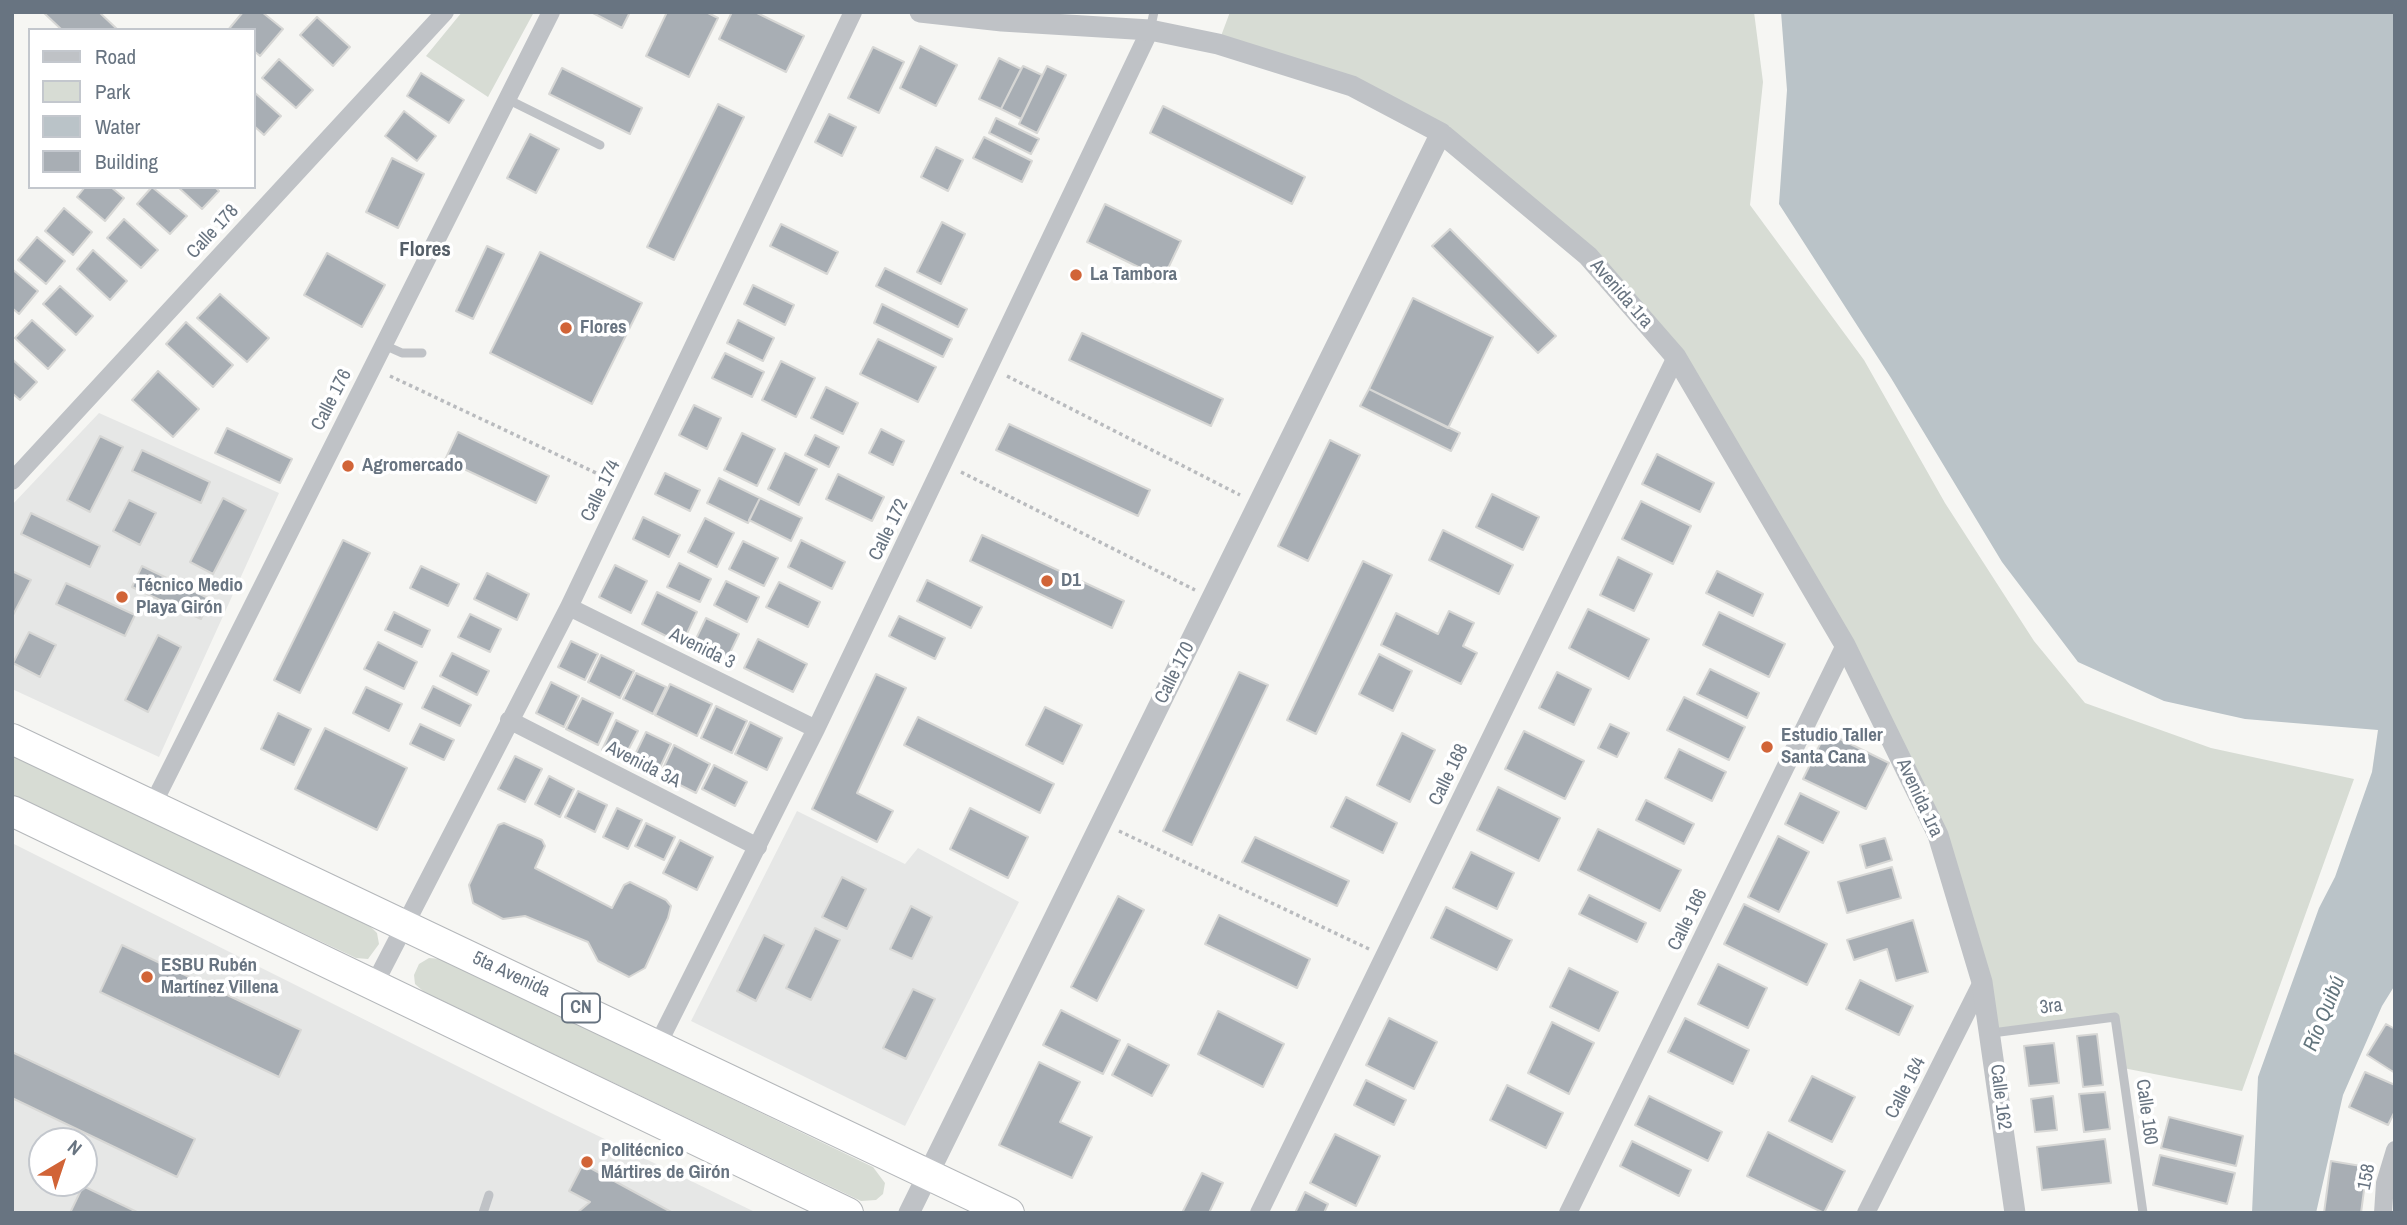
<!DOCTYPE html>
<meta charset="utf-8">
<style>
body{margin:0}
#map{position:relative;width:2407px;height:1225px;overflow:hidden;background:#f6f6f3;font-family:"Archivo Narrow",sans-serif}
canvas{display:block}
.frame{position:absolute;inset:0;border:14px solid #687481;pointer-events:none}
.legend{position:absolute;left:28px;top:28px;width:228px;height:161px;box-sizing:border-box;background:#fff;border:2px solid #c3c7cd;margin:0;padding:9px 12px;list-style:none;font-size:21px;color:#687481}
.legend li{display:flex;align-items:center;gap:14px;height:35px}
.legend b{width:35px;border:2px solid #c3c7cd}
.north{position:absolute;left:28px;top:1127px;width:70px;height:70px;box-sizing:border-box;background:#fff;border:2px solid #c3c7cd;border-radius:50%;rotate:39deg;font-size:19px;font-weight:700;line-height:28px;text-align:center;color:#687481}
.north::after{content:'';display:block;margin:auto;width:24px;height:32px;background:#d16437;clip-path:polygon(50% 0,100% 100%,50% 72%,0 100%)}
</style>
<div id="map">
<canvas width="2407" height="1225"></canvas>
<div class="frame"></div>
<ul class="legend">
<li><b style="height:9px;background:#bfc2c6"></b>Road</li>
<li><b style="height:19px;background:#d7dcd4"></b>Park</li>
<li><b style="height:19px;background:#bac3c8"></b>Water</li>
<li><b style="height:19px;background:#a8aeb4"></b>Building</li>
</ul>
<div class="north">N</div>
</div>
<script>
const g = document.querySelector('canvas').getContext('2d');
g.lineJoin = 'round';
function fillPath(path, color) { g.fillStyle = color; g.fill(path, 'evenodd'); }
const shape = rows => new Path2D(rows.map(r => 'M' + r).join(''));
function stroke(path, color, width, dash) { g.strokeStyle = color; g.lineWidth = width; g.lineCap = dash ? 'butt' : 'round'; g.setLineDash(dash || []); g.stroke(path); }
function drawText(font, color, halo, rows, align = 'center') {
  g.font = font + ' "Archivo Narrow",sans-serif'; g.lineWidth = 7; g.setLineDash([]); g.textBaseline = 'middle'; g.strokeStyle = halo; g.fillStyle = color; for (const [text, x, y, turn = 0] of rows) {
    g.save(); g.translate(x, y); g.rotate((+turn || 0) * Math.PI / 180); g.textAlign = isNaN(turn) ? turn : align; if (halo) g.strokeText(text, 0, 0); g.fillText(text, 0, 0); g.restore();
  }
}
fillPath(shape([
 [99,413,279,493,159,757,12,689,12,505],
 [797,811,905,864,918,848,1019,902,905,1126,691,1021],
 [12,843,549,1112,757,1213,12,1213],
 [42,1141,84,1141,84,1183,42,1183]
]), '#e6e7e6');
fillPath(shape([
 [462,12,534,12,488,97,426,56],
 [1230,12,1754,12,1763,82,1750,205,1864,360,1945,503,2034,641,2085,703,2211,748,2354,779,2242,1091,2123,1068,2115,1017,1992,1033,1938,835,1676,357,1588,256,1441,133,1352,86,1218,44],
 [12,755,367,923,377,933,379,944,368,959,356,958,12,796],
 [429,958,442,959,873,1167,885,1183,883,1194,876,1200,861,1201,424,992,415,984,414,975,419,964]
]), '#d7dcd4');
fillPath(shape([
 [1781,12,2395,12,2395,985,2382,1006,2343,1095,2316,1213,2252,1213,2258,1077,2319,908,2335,877,2372,772,2378,730,2245,719,2164,701,2078,662,2002,562,1891,378,1779,204,1787,90]
]), '#bac3c8');
const building = shape([
 [43,12,99,12,118,30,62,30,43,12],
 [243,12,262,12,283,29,260,56,254,51,254,30,228,30,243,12],
 [591,12,630,12,622,28,591,12],
 [667,12,706,12,718,18,689,77,646,56,667,12],
 [732,12,755,12,804,36,786,72,719,39,732,12],
 [317,17,350,47,333,66,300,35,317,17],
 [920,46,957,65,936,106,900,88,920,46],
 [873,47,904,62,879,113,848,98,873,47],
 [999,58,1021,69,1001,109,979,99,999,58],
 [279,59,313,90,296,108,262,78,279,59],
 [1023,66,1042,75,1021,119,1001,109,1023,66],
 [1047,66,1066,75,1037,133,1019,124,1047,66],
 [562,68,642,108,630,134,549,94,562,68],
 [421,73,464,100,449,123,407,96,421,73],
 [254,92,281,116,264,135,254,126,254,92],
 [718,104,744,117,674,260,647,247,718,104],
 [1163,106,1305,177,1292,204,1150,133,1163,106],
 [404,111,436,136,417,161,385,136,404,111],
 [829,114,856,127,842,156,815,142,829,114],
 [996,118,1039,139,1031,154,989,133,996,118],
 [530,134,559,149,536,193,507,178,530,134],
 [984,137,1032,161,1022,182,973,158,984,137],
 [936,147,963,160,948,191,921,177,936,147],
 [392,158,424,174,398,228,366,212,392,158],
 [85,187,111,187,124,198,105,221,77,197,85,187],
 [152,187,187,216,170,234,137,204,152,187],
 [178,187,215,187,219,191,202,209,178,187],
 [1105,204,1181,241,1163,279,1087,242,1105,204],
 [64,208,92,232,73,255,45,231,64,208],
 [124,219,158,250,141,268,107,238,124,219],
 [942,222,965,234,941,284,917,272,942,222],
 [781,224,838,252,827,274,770,246,781,224],
 [1450,229,1556,336,1538,353,1432,246,1450,229],
 [37,237,65,261,46,284,18,260,37,237],
 [487,246,504,254,473,319,456,311,487,246],
 [93,250,127,281,110,300,77,269,93,250],
 [540,252,642,303,592,404,490,353,540,252],
 [327,253,385,285,362,327,304,295,327,253],
 [885,268,967,309,958,327,876,286,885,268],
 [12,269,38,291,19,314,12,308,12,269],
 [753,285,794,305,785,325,744,304,753,285],
 [60,286,93,316,76,335,43,304,60,286],
 [220,294,269,338,247,362,197,318,220,294],
 [1413,298,1493,337,1448,428,1369,389,1413,298],
 [882,304,952,339,943,357,874,323,882,304],
 [32,320,65,350,48,369,15,338,32,320],
 [738,320,774,338,763,361,727,343,738,320],
 [186,322,233,365,213,387,166,344,186,322],
 [1082,333,1223,399,1211,426,1069,360,1082,333],
 [878,339,936,367,918,402,860,374,878,339],
 [725,353,764,372,752,397,712,378,725,353],
 [12,359,37,382,20,400,12,393,12,359],
 [781,361,815,378,796,417,762,400,781,361],
 [158,371,199,409,173,437,132,400,158,371],
 [826,387,858,403,843,434,811,418,826,387],
 [1369,389,1460,433,1451,451,1360,406,1369,389],
 [694,405,721,418,707,449,679,435,694,405],
 [1009,424,1150,490,1138,516,996,450,1009,424],
 [227,428,292,459,280,483,215,453,227,428],
 [881,429,904,441,893,465,869,453,881,429],
 [458,432,549,476,536,503,445,460,458,432],
 [742,433,775,449,757,486,724,470,742,433],
 [815,435,839,447,829,467,805,455,815,435],
 [100,436,123,447,90,512,67,500,100,436],
 [1330,440,1360,455,1308,561,1278,546,1330,440],
 [142,450,210,482,201,503,132,471,142,450],
 [785,453,817,469,799,505,768,489,785,453],
 [1657,454,1714,483,1700,512,1642,484,1657,454],
 [665,473,700,490,690,511,655,494,665,473],
 [838,474,884,497,872,521,826,499,838,474],
 [719,478,760,498,748,523,707,503,719,478],
 [1492,494,1539,517,1523,550,1476,527,1492,494],
 [223,498,246,510,213,574,190,562,223,498],
 [760,498,802,518,791,541,749,520,760,498],
 [129,500,156,513,140,545,113,531,129,500],
 [1641,501,1691,526,1673,564,1622,539,1641,501],
 [31,513,100,546,90,567,21,534,31,513],
 [643,517,680,535,669,557,633,539,643,517],
 [705,518,734,533,717,567,688,552,705,518],
 [1443,530,1513,565,1499,594,1429,560,1443,530],
 [982,535,1124,601,1112,628,970,561,982,535],
 [343,540,370,553,300,693,274,680,343,540],
 [801,540,845,562,832,589,788,567,801,540],
 [743,541,778,558,764,586,729,569,743,541],
 [1618,557,1652,574,1634,611,1600,595,1618,557],
 [1363,561,1392,575,1316,734,1287,720,1363,561],
 [679,563,711,579,700,602,667,587,679,563],
 [615,565,647,581,631,613,599,597,615,565],
 [142,566,210,599,201,619,132,587,142,566],
 [421,566,459,584,448,606,410,588,421,566],
 [12,571,31,580,12,617,12,571],
 [1717,571,1763,594,1753,616,1706,593,1717,571],
 [487,573,529,594,517,620,474,599,487,573],
 [927,580,982,607,971,628,917,601,927,580],
 [726,581,759,597,747,622,714,605,726,581],
 [779,582,820,602,808,627,766,607,779,582],
 [66,583,135,615,125,636,56,604,66,583],
 [657,592,697,612,682,644,642,624,657,592],
 [1588,609,1649,639,1629,679,1569,648,1588,609],
 [1449,611,1474,623,1463,646,1477,653,1461,684,1381,645,1396,613,1438,634,1449,611],
 [394,612,430,630,422,647,385,630,394,612],
 [1719,612,1785,644,1769,677,1703,645,1719,612],
 [470,614,501,629,490,652,458,637,470,614],
 [899,616,945,638,935,659,889,636,899,616],
 [706,618,739,634,727,659,694,643,706,618],
 [29,632,56,645,40,677,13,663,29,632],
 [158,635,181,647,148,712,125,700,158,635],
 [758,639,807,664,793,692,744,668,758,639],
 [571,641,598,654,585,680,558,667,571,641],
 [378,642,417,662,404,689,364,669,378,642],
 [452,653,489,671,477,695,440,676,452,653],
 [1379,654,1412,671,1393,711,1359,694,1379,654],
 [601,655,634,671,620,698,588,682,601,655],
 [1710,669,1759,693,1747,718,1697,694,1710,669],
 [1239,672,1268,685,1192,845,1163,831,1239,672],
 [1557,672,1591,689,1574,725,1539,708,1557,672],
 [636,673,666,687,653,714,623,699,636,673],
 [876,674,906,688,857,793,893,811,877,842,812,809,876,674],
 [551,682,579,696,564,727,536,713,551,682],
 [670,684,712,704,697,736,655,715,670,684],
 [433,686,471,705,460,726,422,708,433,686],
 [366,687,402,704,389,731,353,713,366,687],
 [1684,697,1745,727,1729,760,1667,730,1684,697],
 [582,698,613,713,598,745,566,729,582,698],
 [716,706,747,721,732,753,701,738,716,706],
 [1045,707,1082,725,1063,764,1026,745,1045,707],
 [278,713,311,729,294,765,261,749,278,713],
 [918,717,1054,784,1040,813,904,745,918,717],
 [616,720,638,731,623,760,602,750,616,720],
 [750,722,782,738,767,770,735,754,750,722],
 [420,724,454,740,444,760,410,744,420,724],
 [1610,724,1629,733,1617,757,1598,748,1610,724],
 [325,728,407,768,377,830,295,789,325,728],
 [1524,731,1584,761,1565,799,1505,769,1524,731],
 [646,732,671,744,657,774,632,761,646,732],
 [1826,732,1889,763,1866,809,1803,779,1826,732],
 [1402,733,1435,750,1410,802,1377,785,1402,733],
 [674,745,710,764,696,793,660,775,674,745],
 [1679,749,1726,772,1712,801,1665,778,1679,749],
 [515,756,542,769,525,802,498,789,515,756],
 [714,765,747,782,735,806,702,789,714,765],
 [549,776,574,789,560,817,535,804,549,776],
 [1498,787,1560,818,1539,861,1477,830,1498,787],
 [578,791,607,805,595,832,565,817,578,791],
 [1800,793,1839,812,1823,843,1785,824,1800,793],
 [1346,797,1397,823,1383,853,1331,827,1346,797],
 [1646,800,1694,824,1684,844,1636,820,1646,800],
 [617,808,642,820,628,849,603,837,617,808],
 [970,808,1028,837,1008,878,950,849,970,808],
 [504,823,542,840,545,846,535,868,612,908,624,885,630,882,666,900,671,906,668,918,645,968,629,977,598,961,588,942,525,916,503,919,473,903,469,885,498,825,504,823],
 [646,823,675,837,664,860,635,846,646,823],
 [1598,829,1681,870,1660,911,1578,870,1598,829],
 [1778,836,1809,852,1779,912,1748,897,1778,836],
 [1255,837,1349,881,1337,906,1242,862,1255,837],
 [1885,838,1892,860,1866,868,1860,845,1885,838],
 [680,840,713,857,697,890,663,873,680,840],
 [1471,852,1514,873,1497,909,1453,888,1471,852],
 [1892,867,1901,898,1847,913,1838,882,1892,867],
 [842,877,866,889,847,929,822,917,842,877],
 [1589,895,1646,923,1637,942,1579,914,1589,895],
 [1118,896,1144,910,1097,1001,1071,987,1118,896],
 [1744,904,1827,944,1807,985,1724,944,1744,904],
 [911,906,932,917,912,959,890,949,911,906],
 [1446,907,1512,940,1497,970,1431,938,1446,907],
 [1219,915,1310,959,1297,988,1205,944,1219,915],
 [1913,920,1928,972,1896,981,1887,949,1854,960,1847,940,1913,920],
 [815,928,840,940,811,1000,786,988,815,928],
 [764,935,784,945,756,1001,737,991,764,935],
 [122,945,301,1030,279,1077,100,992,122,945],
 [1718,964,1767,988,1748,1028,1698,1004,1718,964],
 [1569,968,1618,992,1599,1031,1550,1007,1569,968],
 [1860,980,1913,1006,1899,1035,1846,1009,1860,980],
 [913,989,935,999,906,1059,883,1048,913,989],
 [1061,1010,1120,1040,1103,1074,1043,1045,1061,1010],
 [1218,1011,1284,1044,1263,1087,1198,1054,1218,1011],
 [1389,1018,1437,1042,1414,1089,1366,1065,1389,1018],
 [1685,1018,1749,1050,1733,1084,1668,1052,1685,1018],
 [1552,1022,1594,1043,1569,1094,1528,1073,1552,1022],
 [2386,1024,2395,1029,2395,1073,2367,1055,2386,1024],
 [2097,1034,2103,1085,2083,1087,2077,1036,2097,1034],
 [2054,1043,2059,1083,2029,1086,2024,1046,2054,1043],
 [1128,1044,1169,1065,1152,1096,1112,1075,1128,1044],
 [12,1052,195,1139,177,1177,12,1098,12,1052],
 [1039,1062,1080,1082,1060,1122,1092,1137,1072,1178,999,1145,1039,1062],
 [2365,1072,2395,1085,2395,1111,2388,1125,2349,1107,2365,1072],
 [1812,1076,1855,1097,1832,1142,1789,1121,1812,1076],
 [1366,1080,1406,1100,1394,1125,1354,1105,1366,1080],
 [1507,1085,1563,1113,1546,1148,1490,1120,1507,1085],
 [2105,1092,2110,1129,2084,1132,2079,1094,2105,1092],
 [1649,1096,1722,1132,1708,1161,1635,1125,1649,1096],
 [2053,1096,2057,1130,2035,1132,2031,1099,2053,1096],
 [2169,1117,2243,1136,2236,1166,2161,1148,2169,1117],
 [1768,1132,1845,1171,1824,1213,1747,1176,1768,1132],
 [1335,1134,1380,1156,1356,1206,1310,1183,1335,1134],
 [2105,1139,2111,1183,2042,1190,2037,1147,2105,1139],
 [1632,1141,1691,1170,1679,1196,1620,1166,1632,1141],
 [2160,1155,2235,1173,2227,1204,2153,1185,2160,1155],
 [2331,1161,2367,1167,2361,1213,2324,1213,2331,1161],
 [583,1164,673,1213,577,1213,590,1202,569,1191,583,1164],
 [1202,1173,1223,1183,1209,1213,1182,1213,1202,1173],
 [83,1186,139,1213,70,1213,83,1186],
 [1305,1192,1328,1204,1324,1213,1295,1213,1305,1192]
]);
fillPath(building, '#a8aeb4');
stroke(building, '#d7d7d5', 2);
const trunk = shape([
 [12,739,1009,1213],
 [12,811,848,1213]
]);
stroke(trunk, '#b4b7ba', 32);
stroke(shape([
 [390,376,611,480],
 [1007,376,1240,495],
 [961,472,1195,590],
 [1119,831,1369,949]
]), '#b9bbbe', 3.5, [3.5, 3.5]);
stroke(shape([
 [1150,30,1154,12],
 [507,99,600,145],
 [384,345,402,353,422,353],
 [1992,1033,2115,1017,2143,1213],
 [483,1213,489,1195]
]), '#bfc2c6', 9);
stroke(shape([
 [12,481,445,12],
 [569,607,816,729],
 [509,720,758,847],
 [152,806,551,12],
 [375,983,569,607,853,12],
 [658,1044,816,729,1150,30],
 [1259,1213,1676,357],
 [1568,1213,1845,645],
 [1866,1213,1982,982],
 [2383,1213,2385,1183,2395,1150]
]), '#bfc2c6', 18);
stroke(shape([
 [920,12,1002,21,1150,30,1218,44,1352,86,1441,133,1588,256,1676,357,1845,645,1938,835,1982,982,2015,1213],
 [909,1213,1441,133]
]), '#bfc2c6', 21);
stroke(trunk, '#fff', 30);
for (const [x, y, r, color] of [
 [1076,275,7,"#d16437"],
 [566,328,7,"#d16437"],
 [348,466,7,"#d16437"],
 [1047,581,7,"#d16437"],
 [122,597,7,"#d16437"],
 [1767,747,7,"#d16437"],
 [147,977,7,"#d16437"],
 [587,1162,7,"#d16437"]
]) { const dot = new Path2D(); dot.arc(x, y, r, 0, 2 * Math.PI); g.fillStyle = color; g.fill(dot); stroke(dot, '#fff', 2.5); }
for (const [x, y, w] of [
 [581,1008,38]
]) { const box = new Path2D(); box.roundRect(x - w / 2, y - 14.5, w, 29, 5); g.fillStyle = '#fff'; g.fill(box); stroke(box, '#687481', 2); }
drawText('bold 18px', '#687481', null, [
 ["CN",581,1008]
]);
drawText('19px', '#687481', '#fff', [
 ["Calle 178",213,232,-47],
 ["Avenida 1ra",1621,294,49],
 ["Calle 176",332,400,-63],
 ["Calle 174",601,491,-64],
 ["Calle 172",889,530,-64],
 ["Avenida 3",702,649,26],
 ["Calle 170",1175,673,-64],
 ["Avenida 3A",643,765,27],
 ["Calle 168",1449,775,-64],
 ["Avenida 1ra",1919,798,65],
 ["Calle 166",1688,920,-64],
 ["5ta Avenida",511,975,25],
 ["3ra",2051,1007,-7],
 ["Calle 164",1906,1088,-63],
 ["Calle 162",2000,1097,83],
 ["Calle 160",2146,1112,82],
 ["158",2367,1177,-79]
]);
drawText('bold 19px', '#687481', '#fff', [
 ["La Tambora",1090,275],
 ["Flores",580,328],
 ["Agromercado",362,466],
 ["D1",1061,581],
 ["Técnico Medio",136,586],
 ["Playa Girón",136,608],
 ["Estudio Taller",1781,736],
 ["Santa Cana",1781,758],
 ["ESBU Rubén",161,966],
 ["Martínez Villena",161,988],
 ["Politécnico",601,1151],
 ["Mártires de Girón",601,1173]
], 'left');
drawText('bold 21px', '#555e67', '#fff', [
 ["Flores",425,250]
]);
drawText('italic 21px', '#63757d', '#fff', [
 ["Río Quibú",2325,1014,-68]
]);
</script>
